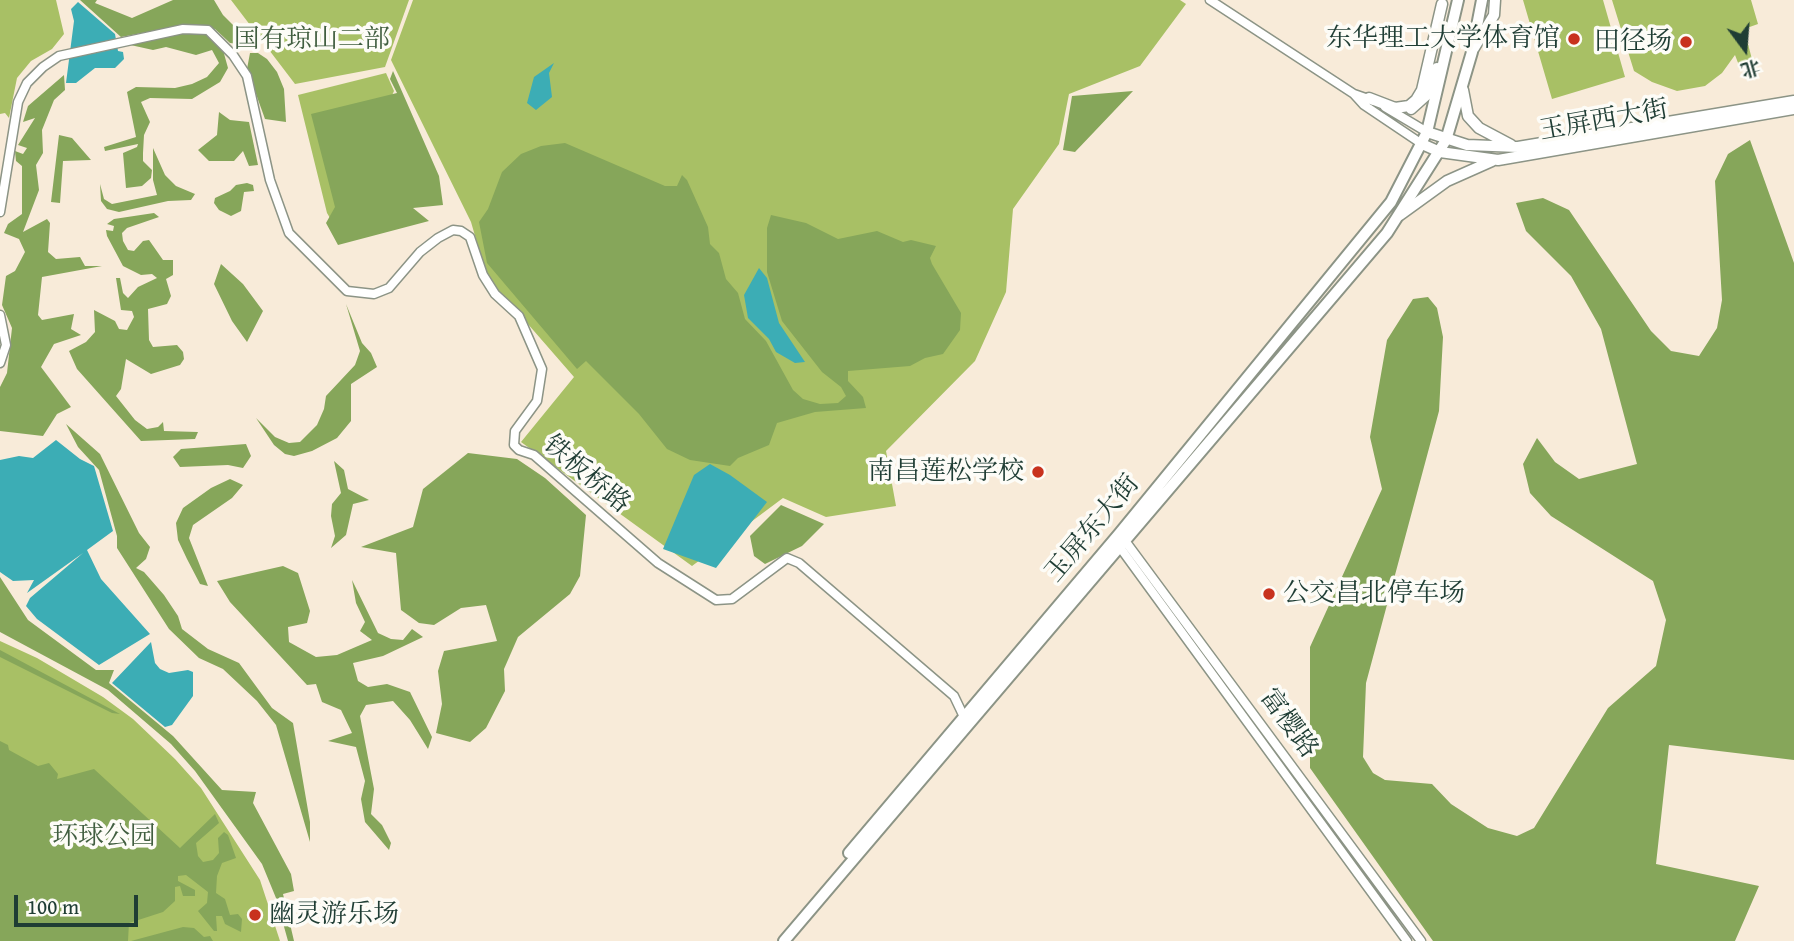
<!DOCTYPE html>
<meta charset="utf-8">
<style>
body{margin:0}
#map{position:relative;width:1794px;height:941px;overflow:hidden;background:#f8ebd9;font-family:"Gentium Book Plus","Noto Serif SC",serif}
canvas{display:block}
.north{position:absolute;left:1710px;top:14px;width:70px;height:70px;-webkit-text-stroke:5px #fdfcf7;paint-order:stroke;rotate:164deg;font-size:19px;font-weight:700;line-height:28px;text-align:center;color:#1f3d34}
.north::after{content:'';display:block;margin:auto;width:24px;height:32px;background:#1f3d34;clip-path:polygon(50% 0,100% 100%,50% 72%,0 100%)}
.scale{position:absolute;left:14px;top:895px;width:124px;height:32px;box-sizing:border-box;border:4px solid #1f3d34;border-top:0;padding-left:9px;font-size:21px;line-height:24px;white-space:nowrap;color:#1f3d34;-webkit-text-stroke:5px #fdfcf7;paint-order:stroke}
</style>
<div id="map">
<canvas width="1794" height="941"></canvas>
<div class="north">北</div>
<div class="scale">100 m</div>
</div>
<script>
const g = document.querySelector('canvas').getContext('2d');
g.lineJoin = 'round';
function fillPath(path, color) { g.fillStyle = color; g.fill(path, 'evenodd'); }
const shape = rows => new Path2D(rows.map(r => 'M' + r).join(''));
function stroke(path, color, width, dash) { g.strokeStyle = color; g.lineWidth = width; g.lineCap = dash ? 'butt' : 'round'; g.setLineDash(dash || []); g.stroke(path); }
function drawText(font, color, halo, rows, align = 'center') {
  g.font = font + ' "Gentium Book Plus","Noto Serif SC",serif'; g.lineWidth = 7; g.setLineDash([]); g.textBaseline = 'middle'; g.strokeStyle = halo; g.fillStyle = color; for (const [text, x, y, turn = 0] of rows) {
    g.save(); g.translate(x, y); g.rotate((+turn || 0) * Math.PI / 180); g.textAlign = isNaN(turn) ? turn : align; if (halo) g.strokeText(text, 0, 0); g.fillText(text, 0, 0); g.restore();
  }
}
fillPath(shape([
 [0,0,56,0,64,34,52,49,31,61,17,78,9,118,5,113,0,114],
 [231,0,409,0,385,67,295,84],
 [413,0,1180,0,1186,4,1140,66,1069,94,1059,144,1013,209,1006,292,975,361,886,451,896,506,826,517,783,498,692,566,521,442,574,377,487,277,471,222,391,60],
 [1523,0,1603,0,1625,77,1552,99],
 [1612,0,1751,0,1758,24,1744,29,1753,63,1740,68,1735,55,1722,73,1705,86,1677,91,1652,82,1634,71],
 [386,73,394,91,333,223,327,213,298,95],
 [0,641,37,658,103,697,133,719,175,759,201,788,260,880,280,941,0,941]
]), '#a8c065');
fillPath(shape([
 [80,0,97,0,95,3,132,18,173,0,214,0,223,15,244,36,238,44,230,43,215,29,185,25,121,37],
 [185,33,207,35,223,50,228,68,220,82,192,99,150,98,141,102,150,122,144,135,143,153,143,161,152,170,151,178,142,186,126,188,123,153,137,147,138,144,105,151,104,147,136,137,127,92,136,87,175,88,192,84,207,77,219,63,212,50,196,55,166,47,153,50,126,44],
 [250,53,258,53,267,59,277,72,284,89,286,122,265,119,247,69],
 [393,71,439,176,443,205,413,208,429,221,338,245,326,223,335,207,311,114,397,93,390,79],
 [64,75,65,90,54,100,42,130,43,153,36,165,39,190,23,232,47,219,50,223,48,252,56,259,80,257,85,266,102,266,42,277,38,315,42,320,74,314,71,329,81,335,54,344,41,367,71,407,57,414,43,436,0,431,0,387,7,373,12,328,2,305,6,276,15,271,25,252,19,239,4,233,8,224,22,214,22,166,16,161,15,151,23,154,27,148,18,145,35,118,23,122,28,106],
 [1133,91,1075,152,1063,150,1072,96],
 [219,112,230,120,249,122,258,165,249,166,243,151,234,161,209,161,198,150,217,135],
 [59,135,72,138,91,160,63,161,60,203,51,202],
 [1750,140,1794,263,1794,760,1669,745,1656,864,1759,886,1735,941,1433,941,1310,768,1310,647,1382,489,1370,437,1387,340,1413,299,1428,297,1437,308,1443,337,1439,411,1366,683,1363,757,1373,773,1385,780,1432,784,1451,804,1488,828,1517,836,1534,828,1608,708,1656,666,1666,620,1653,581,1551,516,1530,493,1523,464,1537,438,1555,462,1579,479,1637,464,1601,329,1571,276,1526,231,1516,203,1543,198,1569,210,1651,331,1671,351,1699,356,1717,328,1722,300,1715,181,1728,154],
 [565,143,665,186,677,186,682,175,687,180,708,227,710,244,719,253,726,279,738,293,745,319,766,341,793,390,803,399,820,404,838,403,846,396,841,387,822,372,782,321,767,272,767,228,771,215,806,223,838,239,877,231,903,242,911,240,936,246,930,258,932,264,961,313,960,330,943,354,925,358,910,366,848,371,848,381,863,397,866,408,815,412,777,423,769,445,738,458,730,466,690,460,667,449,639,414,586,361,577,369,487,263,479,222,488,209,502,172,521,154,541,146],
 [153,148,165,175,176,186,195,194,191,200,168,201,119,212,107,209,101,201,100,184,104,199,112,204,157,195,153,180],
 [247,183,253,185,254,191,244,192,241,211,231,216,219,210,214,203,215,198,230,191,236,185],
 [154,213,159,217,127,228,122,233,123,241,128,250,134,251,143,241,149,240,163,260,173,260,173,275,166,279,171,296,167,304,148,309,149,340,153,347,177,345,183,352,184,359,180,365,151,374,126,359,121,389,116,396,135,420,147,429,158,427,163,422,164,431,198,432,195,439,141,441,77,369,69,351,86,342,95,332,94,310,115,321,119,329,127,330,134,317,132,311,121,310,116,278,120,278,123,293,128,298,138,287,157,278,152,274,141,275,123,266,107,236,106,230,113,231,114,226,107,224,114,219],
 [221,264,243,284,263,311,247,342,232,321,214,284],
 [346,304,362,343,371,353,377,367,351,384,351,421,337,438,312,451,294,456,285,454,274,445,256,418,275,437,289,443,300,442,317,425,324,409,326,396,355,365,360,351],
 [66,424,100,454,139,533,150,547,146,559,136,568,144,572,164,595,178,616,182,629,208,649,239,663,272,708,293,723,310,822,310,842,276,725,257,701,223,669,199,658,169,629,117,548,117,536,99,470,78,447],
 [246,444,251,456,243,468,228,465,180,467,173,457,181,449],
 [468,453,517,459,545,478,586,515,580,576,570,594,518,637,504,669,505,691,486,728,470,742,436,733,442,704,438,671,444,651,497,641,486,605,461,608,434,625,419,623,401,610,396,553,361,547,413,527,423,489],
 [334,461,344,470,348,489,369,500,353,504,346,535,331,548,335,536,331,516,332,504,341,493],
 [230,479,243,485,232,498,193,525,189,538,208,586,200,584,187,559,178,540,176,523,183,508,211,488],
 [781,505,824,524,802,546,765,564,754,556,750,536],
 [283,566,298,573,310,611,307,623,288,627,289,642,316,657,337,655,372,640,360,631,365,622,356,603,352,580,378,633,391,639,403,640,412,629,423,637,383,656,353,663,358,681,368,687,387,684,410,692,432,737,428,749,410,720,393,701,366,705,360,716,374,789,371,814,382,825,391,843,389,850,365,822,361,799,365,781,356,747,328,741,352,733,341,710,322,702,316,684,307,685,230,602,217,581],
 [0,577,28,620,96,670,114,670,109,683,173,736,222,790,256,792,253,803,291,874,294,891,283,894,294,941,288,941,276,898,262,864,195,771,171,744,108,690,0,632],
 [0,650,120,714,112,713,0,657],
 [0,741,8,745,9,750,38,766,49,763,58,774,57,779,94,769,180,848,215,814,219,823,196,843,198,856,203,862,213,860,219,853,218,838,224,832,228,835,236,858,222,863,217,876,216,893,225,899,230,915,238,914,242,919,241,932,225,924,222,916,216,916,217,931,214,931,198,911,207,903,208,892,186,875,178,876,178,881,195,890,195,896,183,896,180,886,175,887,175,901,163,912,129,923,128,941,0,941],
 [183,927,194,928,204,937,210,936,213,941,131,941]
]), '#86a65a');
fillPath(shape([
 [78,2,115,34,118,51,123,52,124,59,115,68,95,68,76,83,66,83,74,21,71,9],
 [554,63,549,73,552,97,536,110,527,103,534,77],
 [759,268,767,278,779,323,805,362,795,363,776,352,769,339,748,318,744,295],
 [56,440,80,459,94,466,113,531,87,550,101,579,150,634,99,665,37,619,26,606,30,598,83,553,27,593,34,580,13,581,0,572,0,460,19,456,33,458],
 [710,464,730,475,767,502,716,568,663,549,694,475],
 [151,642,155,663,160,669,169,673,188,670,193,672,193,696,172,725,165,727,112,683]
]), '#3cadb5');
const tertiary = shape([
 [1210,0,1354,94,1374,101],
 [1354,94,1364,105,1422,144],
 [1385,107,1427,132],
 [0,212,18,102,27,83,43,67,59,56,183,29,208,30,233,55,247,76,270,180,289,233,347,291,374,294,389,288,420,252,438,238,453,230,461,231,470,237,483,275,495,294,519,316,542,369,537,401,515,431,514,445,519,450,534,455,658,563,716,600,732,599,787,558,799,563,954,696,964,717],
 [0,315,6,345,0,363],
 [1123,538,1421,941],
 [1116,542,1407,941]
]);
const secondary = shape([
 [1474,48,1494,15,1495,0],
 [1463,90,1468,116,1479,128,1511,145],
 [1369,98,1395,108,1409,106,1416,100,1422,90,1442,4],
 [1411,109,1430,92,1437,68],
 [1427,132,1467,145,1518,147,1794,101],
 [1422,144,1440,152,1498,160,1794,109],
 [1400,215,1447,181,1492,161]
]);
const primary = shape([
 [849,853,1119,534,1391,202,1427,132,1458,0],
 [784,941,1387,233,1446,140,1472,52,1482,0]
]);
stroke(tertiary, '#8c9486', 11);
stroke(secondary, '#8c9486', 13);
stroke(primary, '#8c9486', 14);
stroke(tertiary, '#fff', 8);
stroke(secondary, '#fff', 10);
stroke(primary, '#fff', 10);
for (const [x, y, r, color] of [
 [1574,39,7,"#c8321e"],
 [1686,42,7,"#c8321e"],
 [1038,472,7,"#c8321e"],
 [1269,594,7,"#c8321e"],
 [255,915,7,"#c8321e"]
]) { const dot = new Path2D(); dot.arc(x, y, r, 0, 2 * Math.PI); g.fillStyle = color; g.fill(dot); stroke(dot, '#fdfcf7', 2.5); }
drawText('26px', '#1f3d34', '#fdfcf7', [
 ["东华理工大学体育馆",1560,39],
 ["田径场",1672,42],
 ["南昌莲松学校",1024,472],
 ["公交昌北停车场",1283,594,"left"],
 ["幽灵游乐场",269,915,"left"]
], 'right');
drawText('26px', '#415e40', '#fdfcf7', [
 ["国有琼山二部",312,40],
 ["环球公园",104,837]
]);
drawText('26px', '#1f3d34', '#fdfcf7', [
 ["玉屏西大街",1604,121,-10],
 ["铁板桥路",586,475,40],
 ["玉屏东大街",1093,529,-50],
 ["富樱路",1288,724,54]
]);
</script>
